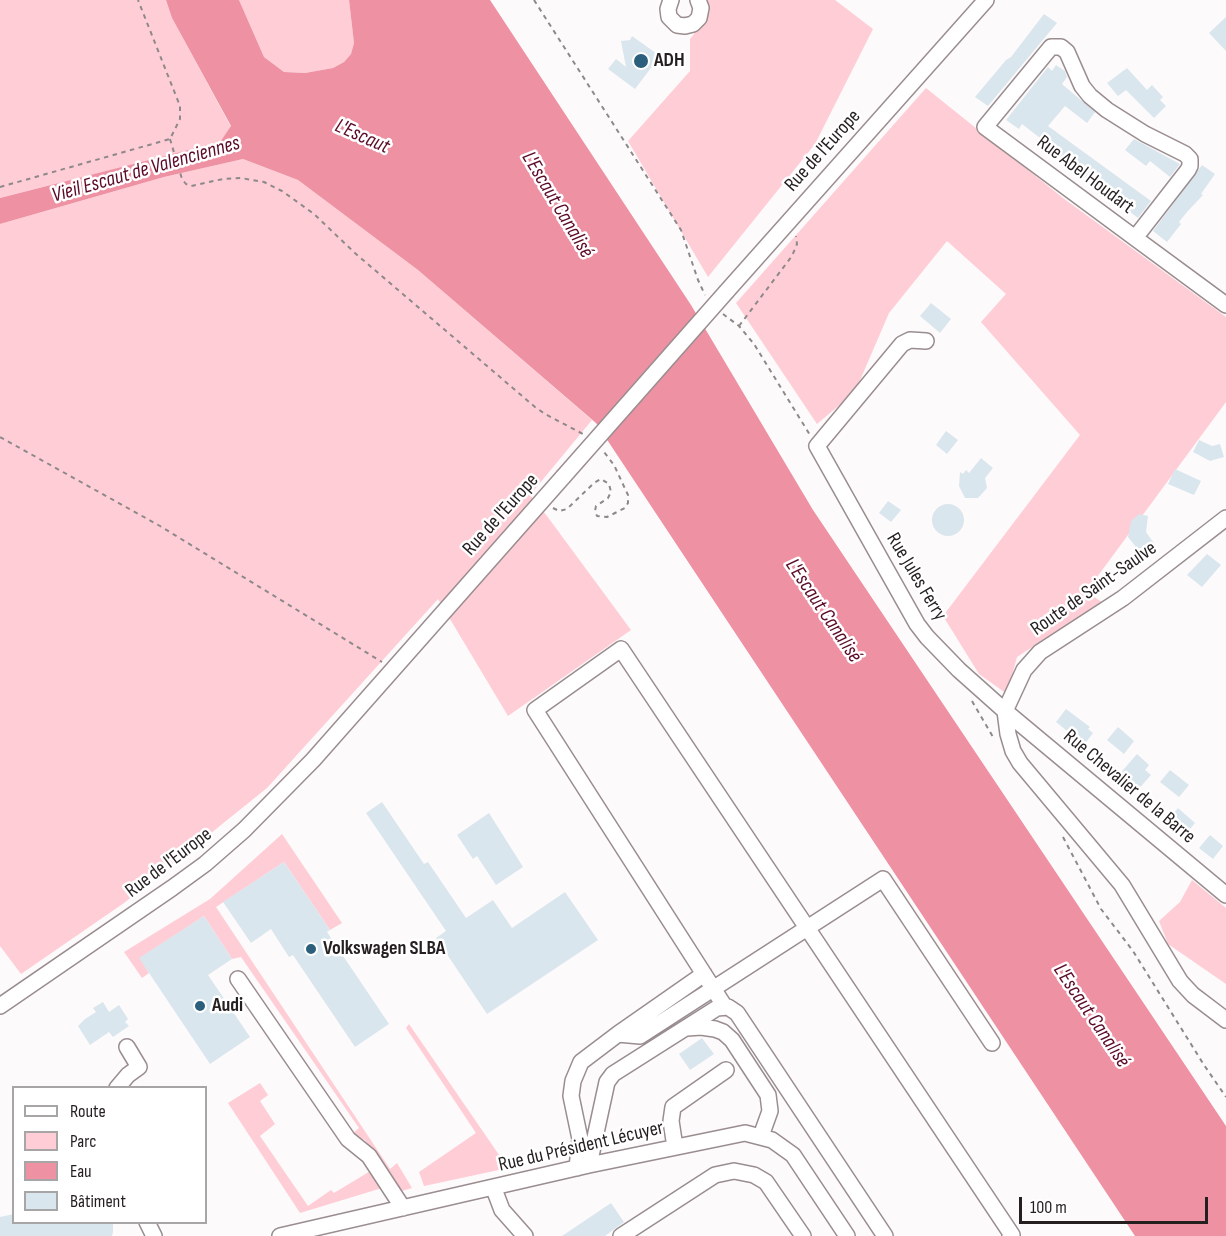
<!DOCTYPE html>
<meta charset="utf-8">
<style>
body{margin:0}
#map{position:relative;width:1226px;height:1236px;overflow:hidden;background:#fdfafb;font-family:"Sofia Sans Condensed",sans-serif}
canvas{display:block}
.legend{position:absolute;left:12px;top:1086px;width:195px;height:138px;box-sizing:border-box;background:#fff;border:2px solid #a8a5a6;margin:0;padding:8px 10px;list-style:none;font-size:18px;color:#251f20}
.legend li{display:flex;align-items:center;gap:12px;height:30px}
.legend b{width:30px;border:2px solid #a8a5a6}
.scale{position:absolute;left:1019px;top:1197px;width:189px;height:27px;box-sizing:border-box;border:3px solid #251f20;border-top:0;padding-left:8px;font-size:18px;line-height:21px;white-space:nowrap;color:#251f20;-webkit-text-stroke:4px #fff;paint-order:stroke}
</style>
<div id="map">
<canvas width="1226" height="1236"></canvas>
<ul class="legend">
<li><b style="height:8px;background:#fff"></b>Route</li>
<li><b style="height:16px;background:#ffcdd6"></b>Parc</li>
<li><b style="height:16px;background:#ed91a3"></b>Eau</li>
<li><b style="height:16px;background:#dae6ed"></b>Bâtiment</li>
</ul>
<div class="scale">100 m</div>
</div>
<script>
const g = document.querySelector('canvas').getContext('2d');
g.lineJoin = 'round';
function fillPath(path, color) { g.fillStyle = color; g.fill(path, 'evenodd'); }
const shape = rows => new Path2D(rows.map(r => 'M' + r).join(''));
function stroke(path, color, width, dash) { g.strokeStyle = color; g.lineWidth = width; g.lineCap = dash ? 'butt' : 'round'; g.setLineDash(dash || []); g.stroke(path); }
function drawText(font, color, halo, rows, align = 'center') {
  g.font = font + ' "Sofia Sans Condensed",sans-serif'; g.lineWidth = 5; g.setLineDash([]); g.textBaseline = 'middle'; g.strokeStyle = halo; g.fillStyle = color; for (const [text, x, y, turn = 0] of rows) {
    g.save(); g.translate(x, y); g.rotate((+turn || 0) * Math.PI / 180); g.textAlign = isNaN(turn) ? turn : align; if (halo) g.strokeText(text, 0, 0); g.fillText(text, 0, 0); g.restore();
  }
}
fillPath(shape([
 [0,0,166,0,172,18,231,127,219,143,0,198],
 [239,0,349,0,354,43,351,54,344,62,333,68,305,73,284,72,264,57],
 [705,0,835,0,873,29,815,144,708,277,628,141,690,71,690,39,705,20],
 [926,88,1063,198,1226,317,1226,402,1086,592,1102,602,1017,657,1007,694,979,674,943,616,1080,435,981,322,1006,294,947,241,889,313,855,392,817,424,736,303],
 [243,159,298,180,418,270,592,420,530,495,547,516,631,630,508,716,438,599,267,788,124,903,21,974,0,946,0,224,164,177],
 [282,834,342,923,330,930,284,862,216,907,390,1169,397,1163,412,1188,398,1192,365,1140,351,1135,359,1128,241,957,232,959,204,916,140,958,149,973,142,978,124,952,210,899],
 [1192,880,1226,908,1226,984,1168,944,1159,921,1180,902],
 [409,1024,473,1117,508,1168,424,1186,419,1172,476,1133,406,1028],
 [260,1083,268,1095,260,1101,275,1124,260,1136,308,1206,331,1190,334,1193,372,1170,382,1188,300,1213,228,1103]
]), '#ffcdd6');
fillPath(shape([
 [166,0,239,0,264,57,284,72,305,73,333,68,344,62,351,54,354,43,349,0,490,0,691,305,813,510,1226,1126,1226,1236,1135,1236,596,423,418,270,298,180,243,159,164,177,0,224,0,198,220,142,231,126,172,18]
]), '#ed91a3');
fillPath(shape([
 [1044,14,1057,23,988,106,975,97,1006,60,1011,57],
 [1226,17,1226,51,1209,33],
 [632,36,660,56,635,89,608,69,616,59,626,67,621,41,630,40],
 [1056,65,1065,71,1067,77,1062,84,1095,112,1087,123,1065,106,1048,126,1151,201,1138,218,1037,142,1040,138,1022,124,1019,129,1006,120,1048,67,1052,71],
 [1127,68,1147,90,1152,85,1163,97,1160,100,1166,106,1154,118,1126,90,1118,96,1107,83],
 [1134,139,1180,164,1170,177,1150,161,1146,166,1125,150],
 [1202,165,1215,174,1201,194,1203,195,1187,212,1179,222,1181,224,1167,242,1153,231],
 [931,303,951,319,940,333,920,316],
 [946,431,958,440,947,454,936,445],
 [1199,440,1212,446,1220,444,1224,457,1210,461,1193,452],
 [981,458,993,468,985,478,987,488,978,498,965,498,959,486,960,472,963,474,966,470,969,473],
 [1175,469,1201,481,1194,495,1168,484],
 [888,501,901,510,891,522,879,513],
 '932 520a16 16 0 1 1 32 0a16 16 0 1 1-32 0Z',
 [1139,514,1148,516,1146,532,1156,546,1143,556,1128,537,1131,521],
 [1207,554,1221,565,1202,587,1187,575],
 [1066,709,1090,727,1088,729,1093,733,1084,745,1056,722],
 [1118,727,1134,741,1124,754,1107,740],
 [1137,754,1149,765,1145,770,1151,775,1135,793,1117,777],
 [1170,770,1189,785,1179,797,1160,782],
 [382,802,424,864,428,862,466,918,493,900,512,928,565,892,598,940,487,1014,436,938,446,931,366,813],
 [1178,808,1195,823,1185,835,1168,820],
 [489,813,523,867,496,885,477,856,473,859,457,835],
 [1210,835,1223,846,1213,859,1199,848],
 [284,862,330,930,327,932,389,1024,355,1047,293,955,289,957,271,929,251,943,223,902],
 [204,916,232,959,208,975,250,1037,210,1064,139,958],
 [103,1002,109,1012,119,1005,128,1019,125,1022,129,1026,113,1037,109,1032,90,1045,78,1026,85,1019,96,1012,93,1008],
 [702,1038,714,1054,690,1070,679,1054],
 [611,1203,624,1222,605,1236,562,1236],
 [14,1214,14,1222,113,1222,113,1232,112,1236,0,1236,0,1217]
]), '#dae6ed');
const minor = shape([
 [671,0,668,9,669,17,677,25,685,26,693,24,699,18,701,8,698,0],
 [1135,238,1188,170,1190,166,1190,159,1185,154,1145,134,1107,110,1090,96,1082,86,1067,52,1061,47,1051,47,985,127,1135,238,1226,305],
 [727,291,986,0],
 [926,341,910,340,902,344,817,446,917,624,927,637,959,670,1005,711,1226,895],
 [1005,711,1008,734,1013,751,1020,763,1122,885,1180,981,1193,995,1226,1020],
 [1005,711,1024,670,1040,652,1123,598,1226,518],
 [238,979,348,1139,369,1156,403,1208],
 [0,1006,172,888,205,864,244,830,313,760,563,477],
 [725,1007,535,710,621,649,1012,1235,1010,1236],
 [687,1028,701,1027,715,1029,723,1032,732,1040,768,1095,770,1111,761,1136],
 [618,1034,640,1036,883,879,992,1043],
 [117,1088,128,1075,139,1067,127,1047],
 [675,1147,671,1121,673,1107,726,1070],
 [589,1165,607,1082,613,1074,717,1008,728,1007,737,1013,885,1236],
 [577,1168,580,1139,571,1096,573,1081,581,1062,618,1034,704,974],
 [494,1189,502,1210,525,1236],
 [147,1222,154,1236],
 [280,1236,589,1165,745,1133,772,1140,793,1155,847,1236],
 [621,1236,715,1175,734,1171,754,1175,766,1182,803,1236]
]);
stroke(minor, '#9a8d8f', 18);
stroke(shape([
 [534,0,681,230,698,280,705,295],
 [170,139,182,179,186,184,191,186,223,179,241,178,264,182,282,191,314,214,356,254,535,407,545,414,583,434],
 [0,187,170,139,180,119,180,106,138,0],
 [723,314,739,326,754,344,810,435],
 [739,326,792,256,797,244,796,236],
 [0,437,160,526,382,662],
 [553,508,559,511,567,509,594,483,601,479,609,484,611,492,608,498,596,506,595,511,597,516,607,517,625,508,628,503,628,495,614,465,604,452],
 [972,701,993,737],
 [1063,837,1101,909,1133,951,1204,1065,1226,1097]
]), '#8d898a', 2, [4.5, 4.5]);
stroke(minor, '#fff', 15);
const minorBridge = shape([
 [563,477,727,291]
]);
stroke(minorBridge, '#9a8d8f', 18, []);
stroke(minorBridge, '#fff', 15);
for (const [x, y, r, color] of [
 [641,61,8,"#2b5f7b"],
 [311,949,6,"#2b5f7b"],
 [200,1006,6,"#2b5f7b"]
]) { const dot = new Path2D(); dot.arc(x, y, r, 0, 2 * Math.PI); g.fillStyle = color; g.fill(dot); stroke(dot, '#fff', 2); }
drawText('bold 20px', '#251f20', '#fff', [
 ["ADH",654,61],
 ["Volkswagen SLBA",323,949],
 ["Audi",212,1006]
], 'left');
drawText('20px', '#251f20', '#fff', [
 ["Rue de l'Europe",823,151,-48],
 ["Rue Abel Houdart",1085,175,37],
 ["Rue de l'Europe",501,515,-48],
 ["Rue Jules Ferry",916,577,59],
 ["Route de Saint-Saulve",1094,589,-35],
 ["Rue Chevalier de la Barre",1129,787,40],
 ["Rue de l'Europe",169,863,-37],
 ["Rue du Président Lécuyer",581,1147,-13]
]);
drawText('italic 21px', '#5c0a27', '#fff', [
 ["L'Escaut",362,137,24],
 ["Vieil Escaut de Valenciennes",146,170,-16],
 ["L'Escaut Canalisé",557,205,59],
 ["L'Escaut Canalisé",823,611,56],
 ["L'Escaut Canalisé",1091,1016,56]
]);
</script>
